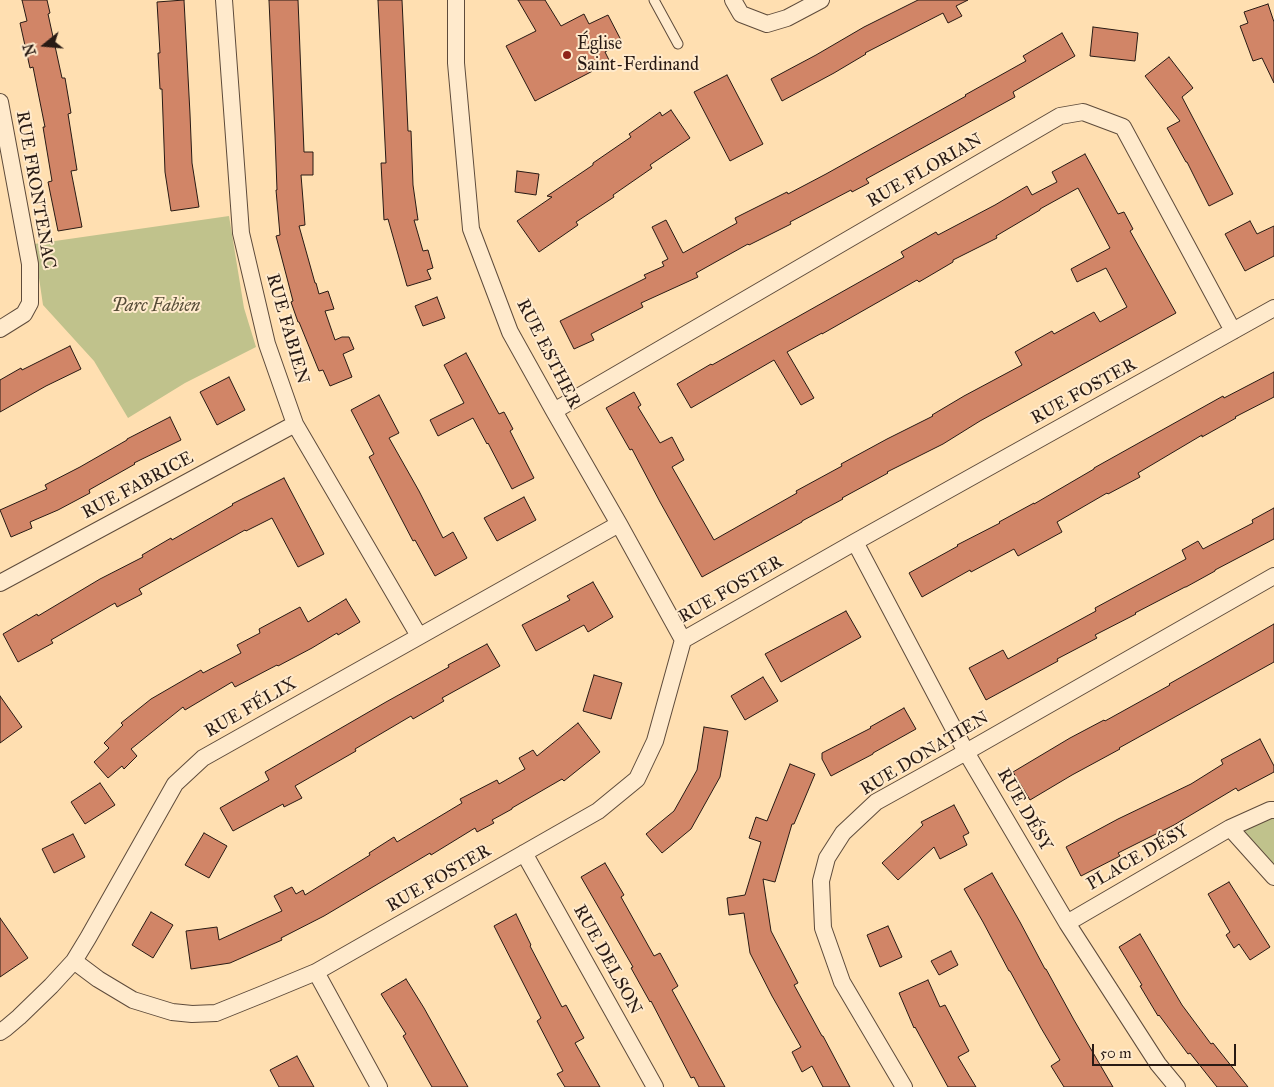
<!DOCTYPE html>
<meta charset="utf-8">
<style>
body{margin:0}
#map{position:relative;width:1274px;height:1087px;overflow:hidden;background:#ffdfb1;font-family:"IM FELL Great Primer",serif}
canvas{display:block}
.north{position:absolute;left:20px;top:20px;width:50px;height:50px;-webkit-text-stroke:4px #ffeacc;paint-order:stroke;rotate:253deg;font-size:14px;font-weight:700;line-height:20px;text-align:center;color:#281a14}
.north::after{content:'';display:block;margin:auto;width:18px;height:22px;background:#281a14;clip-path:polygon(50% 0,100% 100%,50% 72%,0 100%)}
.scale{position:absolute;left:1092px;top:1044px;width:144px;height:22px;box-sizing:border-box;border:2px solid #281a14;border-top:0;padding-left:6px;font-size:15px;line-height:18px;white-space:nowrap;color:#281a14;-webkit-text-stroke:4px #ffeacc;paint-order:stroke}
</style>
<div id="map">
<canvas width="1274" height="1087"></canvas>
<div class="north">N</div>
<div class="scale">50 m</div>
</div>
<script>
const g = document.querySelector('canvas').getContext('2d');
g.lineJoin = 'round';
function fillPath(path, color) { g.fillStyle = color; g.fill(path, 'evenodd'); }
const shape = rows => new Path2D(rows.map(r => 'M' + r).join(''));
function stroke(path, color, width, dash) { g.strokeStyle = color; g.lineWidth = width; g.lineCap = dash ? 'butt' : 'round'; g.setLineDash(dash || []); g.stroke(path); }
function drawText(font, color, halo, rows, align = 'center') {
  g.font = font + ' "IM FELL Great Primer",serif'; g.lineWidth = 4; g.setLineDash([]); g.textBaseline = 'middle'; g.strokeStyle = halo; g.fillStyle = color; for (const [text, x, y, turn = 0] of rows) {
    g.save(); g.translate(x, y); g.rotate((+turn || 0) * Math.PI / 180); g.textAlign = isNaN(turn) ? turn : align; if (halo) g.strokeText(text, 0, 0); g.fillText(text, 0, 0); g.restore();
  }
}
fillPath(shape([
 [229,216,244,308,256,347,185,383,128,418,94,361,43,305,34,244],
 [1274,810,1274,877,1230,828]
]), '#c0c28c');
const building = shape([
 [22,0,47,0,50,13,48,14,62,78,65,78,71,113,68,114,77,170,71,171,82,227,58,231,48,182,52,181,43,127,45,127,33,67,30,68,20,23,27,21,22,0],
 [184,0,190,114,192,163,199,207,171,211,165,172,162,89,160,89,158,53,160,53,157,2,184,0],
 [269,0,298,0,304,152,313,152,313,175,301,175,305,225,299,226,315,283,316,283,319,294,328,291,334,309,325,311,335,340,342,337,349,337,354,349,343,354,352,377,330,386,323,370,319,371,299,322,298,322,291,302,293,301,276,236,280,235,276,190,277,190,275,135,269,0],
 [378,0,402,0,408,131,411,131,413,185,418,220,414,220,423,251,428,250,433,268,427,270,431,279,408,286,407,286,388,219,384,220,381,163,386,163,378,0],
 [518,0,545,0,561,26,584,14,589,24,608,15,622,42,605,52,610,62,535,101,506,46,536,31,518,0],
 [918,0,968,0,956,6,962,16,948,23,943,13,865,53,866,54,834,73,782,101,771,79,816,55,864,27,918,0],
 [1268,4,1274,22,1274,83,1262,58,1253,61,1240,26,1248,23,1244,12,1268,4],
 [1093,27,1138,33,1135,61,1090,56,1093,27],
 [1062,33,1075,56,1013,92,1015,97,866,179,869,183,852,192,851,190,790,222,791,224,749,245,748,244,696,273,698,277,641,303,643,307,591,334,594,340,574,349,560,321,646,278,644,275,664,266,662,262,668,259,652,227,666,220,683,253,737,223,735,218,787,192,788,194,826,174,966,96,965,95,1026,61,1023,56,1062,33],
 [1169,57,1193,88,1182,97,1233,194,1209,206,1187,162,1186,162,1167,128,1180,121,1145,76,1169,57],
 [727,75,763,144,730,161,694,92,727,75],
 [671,110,690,138,650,165,652,168,613,195,614,197,576,222,578,225,539,252,517,221,552,197,547,196,593,165,593,163,631,137,629,134,660,112,662,116,671,110],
 [1085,154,1118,214,1124,212,1133,229,1130,231,1176,313,980,421,943,444,887,472,888,473,842,498,843,499,802,521,802,522,702,577,660,502,632,449,630,450,606,408,634,392,641,405,638,407,660,443,672,437,684,460,672,467,714,540,797,493,796,491,842,466,841,464,887,439,933,416,932,415,964,396,1022,365,1015,352,1052,331,1054,334,1094,312,1100,322,1127,307,1106,268,1077,282,1071,269,1110,248,1078,188,1040,209,1040,210,996,236,997,238,953,260,953,262,919,282,917,280,822,334,822,333,787,352,814,398,801,405,774,360,691,408,677,384,711,364,712,365,904,257,901,252,936,232,938,235,995,205,1027,186,1032,195,1057,182,1052,172,1085,154],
 [517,171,539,174,536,195,515,192,517,171],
 [1250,221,1257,234,1274,226,1274,256,1245,271,1225,234,1250,221],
 [437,297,445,318,423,326,415,306,437,297],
 [70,346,81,369,46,386,0,412,0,380,21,368,22,370,70,346],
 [466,353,499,414,504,412,513,429,510,431,534,478,512,489,488,443,487,444,473,418,438,436,430,420,464,403,444,365,466,353],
 [1274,372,1274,397,1235,417,1236,418,1202,437,1202,435,1138,473,1140,477,1108,494,1107,493,1057,522,1062,532,1018,556,1014,549,971,572,970,570,922,597,909,573,958,546,957,545,1000,523,999,522,1034,503,1034,504,1094,469,1094,468,1223,396,1224,398,1274,372],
 [229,377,245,410,217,425,200,392,229,377],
 [379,395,399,433,389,438,419,491,443,538,453,532,467,558,435,576,415,540,413,541,369,457,374,454,351,410,379,395],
 [170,417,181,440,134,463,135,464,89,490,90,493,58,510,30,522,32,528,11,537,0,510,47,489,45,485,80,467,127,440,127,439,170,417],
 [284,478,324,554,298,567,272,518,246,531,245,530,139,589,142,594,117,607,115,603,51,640,53,643,18,662,3,634,37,614,38,616,100,579,143,557,142,555,171,538,172,540,233,505,232,504,284,478],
 [524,497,536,520,497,541,484,518,524,497],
 [1274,508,1274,539,1215,570,1215,571,1186,587,1185,587,1135,613,1136,614,1095,635,1097,638,1057,659,1058,661,986,700,969,668,1003,650,1008,659,1096,611,1095,608,1186,559,1182,550,1198,541,1203,549,1253,523,1252,520,1274,508],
 [593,582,613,617,588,632,584,625,536,651,522,625,570,600,567,596,593,582],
 [346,599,360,622,338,635,337,633,312,648,278,666,277,665,235,687,232,682,185,710,183,707,131,749,137,756,124,769,122,766,108,778,94,762,109,748,104,743,123,725,121,723,151,699,201,670,203,673,241,653,237,645,260,633,259,629,300,607,308,622,346,599],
 [846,611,861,637,781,682,765,654,846,611],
 [1274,624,1274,662,1119,748,1120,749,1072,775,1030,800,1013,772,1070,738,1104,720,1105,721,1170,685,1169,684,1208,662,1274,624],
 [487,644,500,666,442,698,444,701,413,719,411,716,355,749,356,751,295,786,302,798,284,807,283,804,233,831,220,808,269,780,265,772,386,702,449,667,448,665,487,644],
 [594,675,622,683,611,719,583,711,594,675],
 [763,677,778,701,745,720,731,696,763,677],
 [0,696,22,727,0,743,0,696],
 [904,708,916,729,873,753,873,754,831,776,822,759,822,753,871,728,870,727,904,708],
 [578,723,600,752,564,781,562,779,512,808,512,809,492,820,494,823,477,832,475,828,431,855,430,853,324,916,281,938,282,940,230,963,191,969,186,931,217,927,219,940,282,911,274,896,292,887,296,894,303,890,305,895,370,855,369,853,394,837,397,842,462,803,460,799,497,780,499,784,525,769,519,758,533,750,537,756,578,723],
 [704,727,728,731,720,777,691,829,662,853,646,834,674,811,697,770,704,727],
 [1260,739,1274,766,1274,772,1238,791,1236,788,1174,825,1118,853,1120,856,1081,876,1066,847,1118,819,1191,784,1223,764,1221,760,1260,739],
 [790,764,815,774,794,824,792,824,775,882,763,879,771,931,798,983,794,985,822,1036,823,1036,850,1087,823,1087,812,1066,802,1072,792,1052,801,1047,772,996,750,953,744,913,729,915,727,898,745,895,761,842,749,838,756,817,767,821,790,764],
 [100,783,115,805,85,824,71,802,100,783],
 [954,805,969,833,963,836,967,845,940,859,934,847,898,880,882,863,923,825,921,822,954,805],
 [204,833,227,846,209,878,185,865,204,833],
 [73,834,85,857,54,873,42,849,73,834],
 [605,863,624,895,621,897,654,956,660,953,678,986,672,990,725,1087,699,1087,694,1077,691,1078,651,1001,650,1002,631,968,633,967,581,877,605,863],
 [992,873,1020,922,1045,969,1046,969,1074,1020,1113,1087,1064,1087,1051,1066,1060,1060,1041,1028,1010,971,1009,971,983,922,964,889,992,873],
 [1229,882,1270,947,1250,960,1239,944,1234,948,1226,935,1230,932,1208,894,1229,882],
 [151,912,173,925,153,958,132,945,151,912],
 [516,914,531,945,530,946,562,1007,566,1005,584,1038,575,1043,600,1087,565,1087,557,1074,563,1071,537,1021,541,1018,494,926,516,914],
 [0,918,28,958,0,977,0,918],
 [888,926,902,957,880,967,867,935,888,926],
 [1140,934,1182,1005,1211,1044,1213,1043,1248,1087,1217,1087,1190,1053,1188,1054,1159,1015,1158,1016,1140,986,1142,985,1119,947,1140,934],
 [951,951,958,965,939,975,931,961,951,951],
 [406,979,424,1008,468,1087,432,1087,403,1036,406,1034,381,994,406,979],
 [928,980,940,1007,945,1005,969,1051,958,1057,976,1087,948,1087,915,1027,914,1028,899,993,928,980],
 [297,1056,314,1087,279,1087,270,1070,297,1056]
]);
fillPath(building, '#d18567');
stroke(building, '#281a14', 1);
const service = shape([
 [654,0,678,44]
]);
const minor = shape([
 [224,0,241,233,267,344,295,424,419,636],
 [456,0,456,63,471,229,510,332,554,411,619,524,683,640],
 [733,0,741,14,767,24,787,18,821,0],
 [0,102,30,264,30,303,24,314,0,329],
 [554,411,1060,116,1083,112,1123,127,1233,331],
 [855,542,966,752,1067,923,1158,1064,1177,1087],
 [0,583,295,424],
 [1230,828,1274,877],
 [524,853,655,1087],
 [1067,923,1230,828,1270,810,1274,810],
 [74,961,98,979,133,1000,172,1012,192,1014,216,1013,263,994,316,972,598,811,637,779,655,741,683,640,855,542,1274,308],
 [316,972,379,1087],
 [0,1032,6,1028,19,1017,51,986,74,961,88,938,175,784,203,758,619,524],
 [904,1087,842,982,823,928,821,881,827,858,843,833,876,802,966,752,1274,576]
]);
stroke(service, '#5e4b3b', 11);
stroke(minor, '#5e4b3b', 18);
stroke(service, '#ffeacc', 9);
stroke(minor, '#ffeacc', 16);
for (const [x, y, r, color] of [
 [567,55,5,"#8f2418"]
]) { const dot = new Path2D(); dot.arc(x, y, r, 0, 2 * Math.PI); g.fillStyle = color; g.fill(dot); stroke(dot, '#ffeacc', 2); }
drawText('18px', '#281a14', '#ffeacc', [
 ["Église",577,45],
 ["Saint-Ferdinand",577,66]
], 'left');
drawText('18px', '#281a14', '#ffeacc', [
 ["RUE FLORIAN",925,171,-30],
 ["RUE FRONTENAC",35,190,80],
 ["RUE FABIEN",287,329,74],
 ["RUE ESTHER",548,354,63],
 ["RUE FOSTER",1084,392,-29],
 ["RUE FABRICE",138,486,-28],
 ["RUE FOSTER",731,590,-30],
 ["RUE FÉLIX",251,708,-30],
 ["RUE DONATIEN",925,754,-31],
 ["RUE DÉSY",1024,810,60],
 ["PLACE DÉSY",1138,858,-30],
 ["RUE FOSTER",439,879,-30],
 ["RUE DELSON",607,960,61]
]);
drawText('italic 18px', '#564c38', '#ffeacc', [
 ["Parc Fabien",156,307]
]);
</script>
